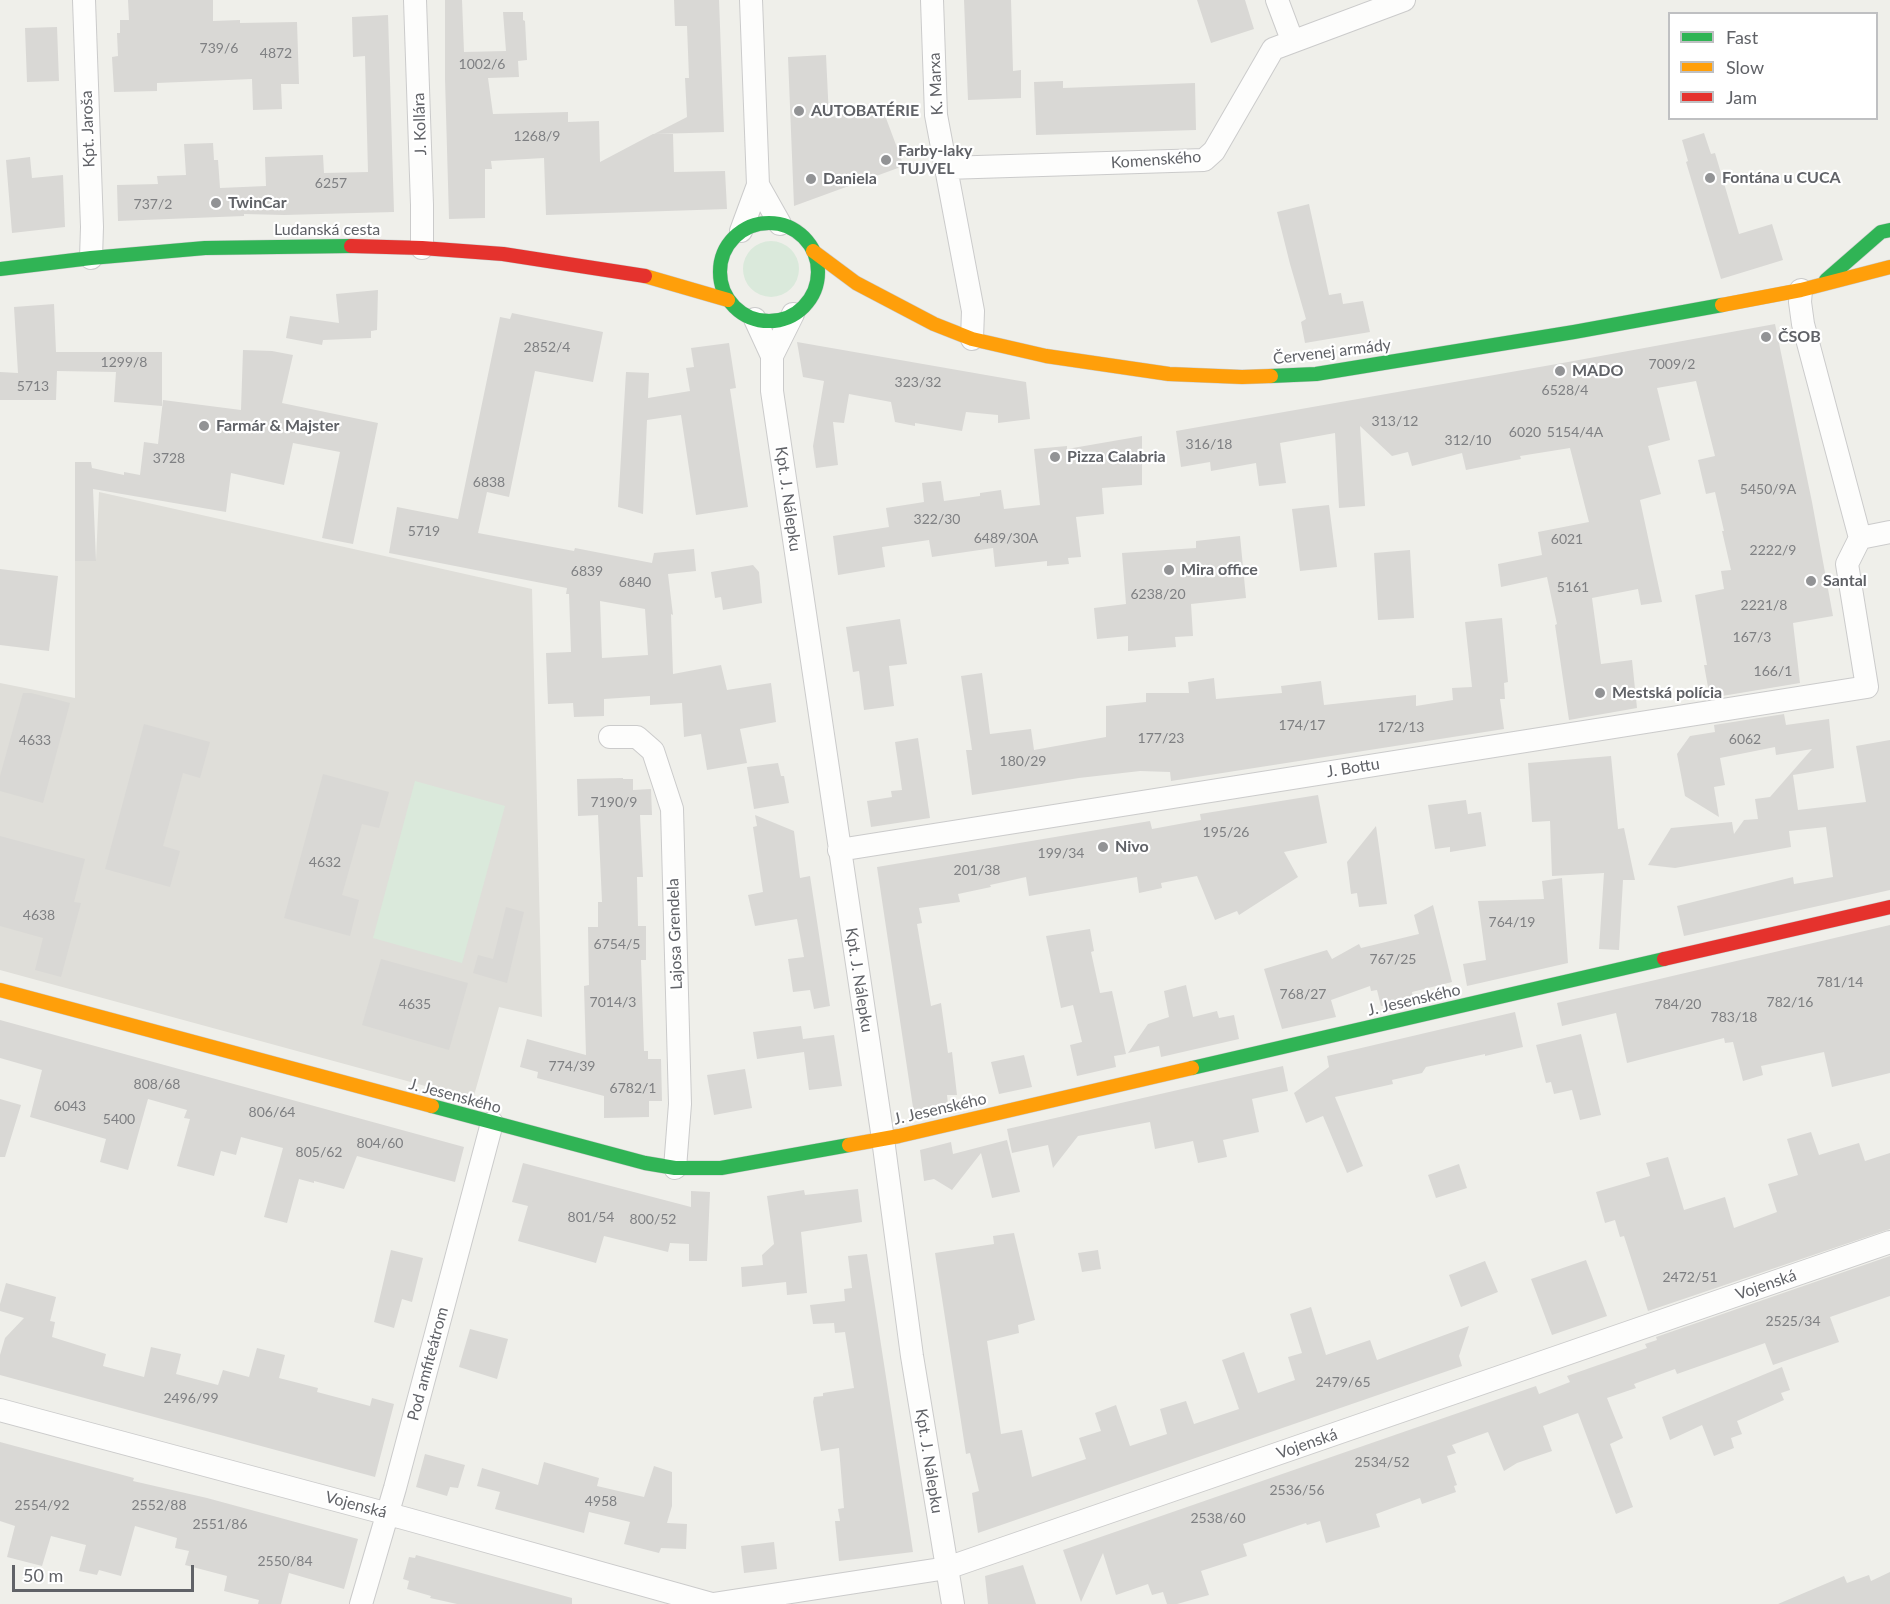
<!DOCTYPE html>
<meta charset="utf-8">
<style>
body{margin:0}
#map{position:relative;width:1890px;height:1604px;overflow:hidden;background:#efefea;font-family:Lato,sans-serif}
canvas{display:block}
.legend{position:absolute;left:1668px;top:12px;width:210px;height:108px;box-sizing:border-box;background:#fff;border:2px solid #bfc0c2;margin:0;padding:8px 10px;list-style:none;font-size:18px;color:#606267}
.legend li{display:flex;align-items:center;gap:12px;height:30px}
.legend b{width:30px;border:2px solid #bfc0c2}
.scale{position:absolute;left:12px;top:1565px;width:182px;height:27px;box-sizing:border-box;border:3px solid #606267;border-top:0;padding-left:8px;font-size:18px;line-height:21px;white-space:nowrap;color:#606267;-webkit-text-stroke:4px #fff;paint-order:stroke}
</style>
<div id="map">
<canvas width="1890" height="1604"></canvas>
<ul class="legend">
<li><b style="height:8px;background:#30b455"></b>Fast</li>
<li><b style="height:8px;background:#ff9f0a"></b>Slow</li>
<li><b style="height:8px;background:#e5322d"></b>Jam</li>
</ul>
<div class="scale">50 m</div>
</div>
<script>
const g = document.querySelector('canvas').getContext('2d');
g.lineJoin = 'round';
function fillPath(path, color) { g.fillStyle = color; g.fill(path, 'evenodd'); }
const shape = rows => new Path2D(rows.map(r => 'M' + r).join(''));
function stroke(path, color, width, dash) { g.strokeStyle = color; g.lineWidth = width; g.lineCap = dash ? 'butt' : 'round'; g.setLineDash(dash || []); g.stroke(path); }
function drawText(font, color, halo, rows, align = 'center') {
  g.font = font + ' Lato,sans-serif'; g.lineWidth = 4.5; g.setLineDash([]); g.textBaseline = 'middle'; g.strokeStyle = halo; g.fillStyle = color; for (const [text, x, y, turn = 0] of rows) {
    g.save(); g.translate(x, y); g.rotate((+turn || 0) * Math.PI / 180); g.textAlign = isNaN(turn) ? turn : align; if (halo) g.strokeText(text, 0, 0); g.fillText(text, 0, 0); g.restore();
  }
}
fillPath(shape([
 [99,492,532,589,542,1017,499,1007,473,1099,0,970,0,683,75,698,75,561,96,560]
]), '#dfded9');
fillPath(shape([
 '743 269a28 28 0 1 1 56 0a28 28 0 1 1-56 0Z',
 [415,781,505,806,462,963,373,938]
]), '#dae9db');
fillPath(shape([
 [128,0,213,0,213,21,240,20,240,23,297,22,299,84,281,84,282,109,253,110,252,79,157,83,157,91,114,92,112,57,118,56,117,33,120,33,120,20,129,20],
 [445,0,462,0,464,52,506,51,503,12,523,12,523,20,525,21,527,60,518,61,519,77,488,78,493,114,568,112,568,122,599,121,600,162,653,134,673,134,674,172,725,171,727,209,546,215,544,158,491,161,492,169,485,169,485,218,449,219,445,79],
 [674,0,719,0,724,132,654,134,687,117,685,78,689,78,687,26,675,26],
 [964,0,1011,0,1013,71,1021,70,1021,98,968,100],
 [1197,0,1245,0,1254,29,1211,43],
 [388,15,394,212,284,215,244,214,244,216,118,221,117,185,158,184,157,176,186,175,184,144,213,143,214,160,218,160,220,188,266,186,265,157,323,155,324,173,368,172,365,56,353,57,352,17],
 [57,27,59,81,27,82,25,28],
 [826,55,829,118,880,102,902,161,898,168,794,206,788,57],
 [1063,81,1063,88,1195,83,1196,130,1036,135,1034,82],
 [1704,133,1711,154,1715,153,1739,234,1772,224,1783,260,1721,279,1686,162,1688,161,1682,140],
 [30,157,32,178,63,175,65,227,12,233,6,160],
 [1309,204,1329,295,1341,293,1343,304,1363,301,1370,332,1305,343,1301,322,1306,319,1290,264,1277,212],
 [378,290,377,330,371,331,371,338,323,340,322,345,286,338,290,316,339,323,336,294],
 [54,304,56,352,162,352,162,406,114,402,116,372,57,371,56,400,0,400,0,372,18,373,14,307],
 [512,313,603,332,593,382,535,371,509,497,487,492,478,533,574,551,575,548,652,563,654,553,694,549,696,571,668,574,673,615,671,614,673,674,721,665,727,690,771,683,776,722,740,729,747,763,707,770,701,734,684,737,682,703,650,705,650,696,604,699,604,716,574,717,573,703,548,704,546,653,571,652,569,594,566,594,567,588,389,553,397,507,458,519,500,317,510,319],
 [600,601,645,609,648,655,602,658],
 [1775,324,1812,502,1833,616,1793,623,1800,683,1710,698,1704,665,1707,665,1695,595,1724,589,1721,571,1731,570,1722,531,1724,531,1715,492,1706,494,1698,460,1715,456,1696,381,1657,388,1670,440,1648,446,1661,494,1640,500,1662,602,1641,605,1638,589,1592,598,1601,664,1632,660,1637,708,1569,720,1555,625,1557,624,1547,577,1501,587,1498,564,1542,555,1538,532,1589,522,1570,448,1520,456,1521,459,1466,470,1462,453,1412,466,1408,452,1392,456,1360,426,1365,506,1339,508,1335,433,1280,443,1286,483,1259,486,1256,463,1211,471,1210,462,1181,467,1176,431,1568,362],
 [797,342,1026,382,1030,419,998,423,998,415,966,412,962,431,915,423,915,426,895,422,891,402,849,394,844,423,833,422,838,465,816,468,813,446,824,381,803,377],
 [729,343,736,388,730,389,748,507,696,515,681,415,647,420,643,514,618,507,626,372,649,373,648,398,690,391,686,368,694,367,691,348],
 [243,350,272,351,293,355,282,403,378,423,353,544,322,538,340,452,293,443,284,485,231,473,226,512,93,489,96,561,75,561,75,462,91,462,92,468,124,475,124,472,140,475,144,442,158,444,163,400,241,410],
 [1142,436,1142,485,1102,488,1104,514,1076,517,1081,557,1068,558,1069,564,1047,566,1047,561,995,567,993,548,932,557,929,540,882,547,885,567,838,575,833,536,889,527,886,508,924,502,922,483,941,481,944,501,980,496,980,493,1001,490,1004,509,1040,505,1034,449,1067,446,1067,449],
 [1329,505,1337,567,1300,571,1292,509],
 [1240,536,1246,598,1191,604,1193,636,1175,637,1176,647,1128,651,1128,636,1097,639,1094,608,1126,604,1122,553,1196,548,1196,541],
 [1410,550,1414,618,1378,620,1374,553],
 [753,565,759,572,762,603,723,610,721,597,715,598,711,572],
 [0,569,58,576,49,651,0,645],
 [1502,618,1508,682,1504,683,1505,699,1500,699,1504,729,1171,781,1170,772,1140,771,1079,778,972,795,966,750,972,750,961,676,982,673,990,734,1031,729,1034,750,1106,737,1106,706,1146,702,1146,693,1189,693,1188,682,1214,678,1216,699,1282,693,1281,686,1321,681,1324,705,1416,695,1416,706,1453,700,1452,688,1472,687,1465,622],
 [900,619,907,664,889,666,894,706,864,710,859,671,853,672,846,627],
 [23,693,31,693,70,703,43,803,0,791,0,776],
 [1784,714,1786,725,1829,719,1834,768,1793,775,1798,810,1866,802,1856,746,1890,740,1890,890,1684,936,1677,906,1793,877,1794,884,1833,877,1826,827,1789,831,1791,847,1675,868,1648,865,1671,828,1732,822,1734,834,1744,820,1758,819,1755,799,1770,797,1812,749,1776,755,1775,747,1720,758,1725,785,1714,787,1719,817,1685,796,1677,754,1690,736,1715,732,1714,725],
 [144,724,210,742,200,778,183,773,163,846,180,851,170,887,105,869],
 [918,738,930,818,871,827,867,801,892,797,891,791,902,790,895,742],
 [1611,756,1618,829,1624,828,1635,880,1623,880,1619,950,1599,949,1604,873,1552,876,1550,821,1532,822,1528,763],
 [778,763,781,776,784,776,789,803,754,809,747,767],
 [323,774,389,792,379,828,362,824,342,895,359,900,350,936,284,918],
 [623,778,623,779,633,779,633,790,651,789,652,815,640,815,643,877,637,877,638,926,646,926,646,960,641,960,644,1051,648,1051,648,1059,661,1059,662,1101,649,1101,649,1117,604,1118,604,1096,537,1078,538,1072,520,1067,527,1039,586,1055,584,986,589,985,588,927,598,927,598,902,602,902,598,815,578,816,577,779],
 [1318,795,1327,843,1284,852,1298,877,1239,915,1237,911,1215,920,1197,876,1161,883,1162,888,1139,893,1137,877,1029,896,1026,877,990,885,991,887,958,894,960,902,919,908,922,923,917,924,931,1006,941,1003,948,1053,952,1052,957,1095,947,1095,948,1104,944,1105,945,1107,914,1114,877,867,1150,821,1152,829,1201,820,1200,814],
 [1466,800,1468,814,1481,812,1486,846,1450,852,1450,847,1435,849,1428,805],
 [755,815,794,831,800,878,810,876,830,1006,814,1009,810,990,793,992,788,959,804,957,797,919,755,926,748,895,763,892,753,827,757,826],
 [1376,826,1387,904,1359,907,1357,893,1351,894,1347,862],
 [0,836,85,859,74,902,81,903,61,977,35,970,43,938,0,926],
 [1562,878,1568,963,1467,986,1463,964,1486,960,1478,901,1544,899,1542,881],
 [1433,905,1452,982,1412,992,1413,999,1381,1006,1377,990,1371,991,1370,986,1331,1000,1336,1017,1282,1029,1264,969,1327,950,1332,959,1359,944,1361,948,1419,934,1414,915],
 [506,907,524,912,507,983,473,973,478,955,493,959],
 [1890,925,1890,1073,1832,1087,1824,1052,1761,1066,1763,1075,1743,1081,1733,1042,1725,1043,1724,1038,1627,1063,1616,1013,1562,1026,1557,1003],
 [1090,929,1094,951,1091,952,1100,993,1112,991,1126,1054,1114,1056,1116,1067,1077,1076,1070,1045,1082,1042,1073,1005,1061,1008,1046,936],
 [381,959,468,983,449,1050,362,1025],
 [1186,985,1193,1017,1217,1011,1219,1018,1234,1015,1239,1039,1161,1057,1159,1046,1128,1053,1148,1024,1169,1017,1164,991],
 [1515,1012,1523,1047,1485,1056,1485,1054,1426,1067,1422,1073,1392,1080,1393,1084,1335,1097,1363,1166,1347,1173,1323,1116,1306,1123,1294,1093,1329,1067,1327,1056],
 [0,1020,464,1147,455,1182,357,1156,344,1189,314,1181,314,1183,299,1179,287,1223,264,1217,283,1148,241,1137,236,1155,221,1151,214,1176,177,1166,190,1119,184,1118,187,1110,148,1099,128,1170,100,1162,106,1139,30,1117,42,1070,0,1058],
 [801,1026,803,1039,834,1035,842,1086,809,1090,804,1052,757,1059,753,1032],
 [1581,1034,1601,1115,1580,1120,1572,1090,1554,1094,1551,1082,1546,1083,1536,1045],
 [1024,1055,1032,1087,999,1094,991,1062],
 [1283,1066,1288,1091,1252,1099,1259,1132,1223,1140,1227,1157,1198,1163,1193,1141,1155,1149,1150,1122,1078,1136,1053,1168,1048,1145,1012,1153,1007,1129],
 [745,1069,752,1108,714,1115,707,1075],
 [0,1099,21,1105,5,1157,0,1157],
 [1811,1132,1819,1155,1859,1143,1865,1161,1890,1153,1890,1229,1648,1311,1624,1236,1620,1237,1615,1220,1605,1223,1596,1192,1650,1176,1646,1163,1668,1157,1684,1210,1725,1197,1734,1228,1777,1212,1768,1184,1798,1175,1787,1139],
 [1007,1140,1020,1192,992,1198,981,1153,952,1190,934,1179,924,1181,920,1150,951,1142,953,1154],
 [523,1163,691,1207,691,1191,710,1192,707,1261,689,1261,689,1244,670,1243,668,1252,604,1236,596,1263,518,1241,528,1206,512,1202],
 [1459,1164,1467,1188,1436,1198,1428,1175],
 [858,1189,862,1222,801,1232,807,1293,787,1295,786,1282,742,1287,741,1267,763,1265,762,1255,774,1244,767,1196,804,1190,805,1195],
 [1014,1233,1035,1320,1018,1325,1019,1333,987,1341,1001,1434,1022,1430,1032,1477,1086,1459,1079,1438,1101,1431,1095,1413,1116,1405,1130,1446,1167,1434,1160,1409,1186,1401,1194,1424,1239,1409,1222,1360,1244,1352,1258,1393,1295,1380,1288,1357,1302,1353,1290,1314,1311,1307,1326,1355,1370,1340,1377,1360,1469,1326,1459,1356,1462,1366,978,1533,972,1493,979,1491,970,1453,966,1454,935,1253,994,1244,993,1236],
 [391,1250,423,1258,412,1302,402,1299,394,1328,374,1322],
 [1098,1250,1101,1269,1082,1272,1078,1253],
 [867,1254,913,1552,839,1561,835,1521,840,1521,838,1509,844,1508,839,1448,821,1451,813,1402,814,1397,823,1396,823,1393,854,1388,845,1332,835,1333,834,1323,813,1324,810,1305,845,1301,844,1289,852,1288,848,1256],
 [1890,1256,1890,1296,1830,1317,1839,1342,1773,1365,1765,1343,1677,1374,1675,1369,1634,1384,1636,1388,1607,1398,1623,1438,1610,1444,1633,1507,1616,1514,1578,1413,1543,1426,1552,1451,1517,1463,1504,1471,1488,1432,1452,1445,1456,1453,1447,1456,1457,1485,1454,1486,1456,1492,1422,1504,1420,1498,1376,1514,1380,1527,1326,1543,1320,1521,1307,1525,1306,1523,1243,1544,1247,1556,1201,1571,1209,1595,1177,1604,1167,1604,1163,1592,1152,1595,1148,1584,1116,1595,1103,1553,1081,1602,1063,1550,1536,1386,1539,1394,1570,1382,1567,1376,1647,1348,1645,1344,1657,1340,1656,1337],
 [1586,1260,1607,1316,1552,1335,1531,1279],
 [1485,1261,1498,1292,1461,1307,1449,1275],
 [6,1283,56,1297,50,1321,55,1322,52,1337,106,1354,103,1366,144,1377,151,1347,181,1354,176,1374,218,1385,223,1370,249,1377,257,1348,285,1355,279,1378,318,1388,317,1392,370,1406,372,1398,394,1404,375,1477,0,1375,0,1355,5,1338,24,1318,0,1311,0,1304],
 [470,1329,508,1339,497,1379,459,1367],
 [1782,1367,1790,1390,1781,1393,1784,1400,1737,1421,1742,1434,1731,1438,1734,1448,1714,1456,1702,1425,1670,1440,1662,1417],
 [0,1442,134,1478,133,1481,207,1498,358,1539,344,1589,289,1573,281,1604,258,1604,259,1600,224,1591,227,1576,185,1565,189,1551,175,1548,177,1538,135,1526,121,1576,99,1570,97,1575,79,1571,86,1545,51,1536,42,1566,7,1557,15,1526,0,1521],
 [425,1454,465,1465,458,1488,450,1487,447,1496,416,1487],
 [544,1462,599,1478,597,1486,644,1497,654,1466,672,1472,672,1506,667,1523,687,1524,686,1549,661,1548,659,1553,624,1544,630,1522,589,1512,584,1533,495,1509,500,1492,477,1486,482,1468,538,1485],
 [774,1542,777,1569,744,1573,741,1546],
 [416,1555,572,1598,572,1604,457,1604,430,1598,431,1596,407,1589,409,1581,403,1579,409,1557,415,1558],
 [1023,1565,1036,1604,988,1604,985,1576],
 [1890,1572,1890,1604,1778,1604,1844,1576,1847,1583,1869,1575,1871,1581]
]), '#d9d8d5');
const street = shape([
 [84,0,92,227,91,258],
 [415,0,422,205,422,248],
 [932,0,936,115,973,311,972,339],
 [1277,0,1292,40],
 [945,168,1204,160,1214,151,1273,49,1404,0],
 [758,185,780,224],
 [741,231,758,185,751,0],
 [755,319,772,356,772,391,883,1139,912,1356,953,1604],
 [772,356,793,314],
 [1860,538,1890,532],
 [610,737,637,737,653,751,672,809,680,1104,675,1168],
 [839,850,1867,687,1847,564,1860,538,1803,324,1800,302,1801,290],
 [0,1410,407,1519,712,1604],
 [361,1604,395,1488,492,1123],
 [713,1604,947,1568,1890,1242]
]);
const fast = shape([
 '720 272a49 49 0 1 1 98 0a49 49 0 1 1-98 0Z',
 [0,269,91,258,205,248,351,246],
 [1826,280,1881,232,1890,230],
 [1271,376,1316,374,1574,332,1722,305],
 [1192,1068,1664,959],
 [432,1106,645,1163,675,1168,721,1168,849,1145]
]);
const slow = shape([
 [813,251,856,283,934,324,972,339,1046,356,1169,374,1242,377,1271,376],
 [645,276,728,300],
 [1722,305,1801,290,1890,267],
 [0,990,432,1106],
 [849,1145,899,1136,1192,1068]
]);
const jam = shape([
 [351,246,422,248,503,254,645,276],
 [1664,959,1890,907]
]);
stroke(street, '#cbcbcb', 24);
stroke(fast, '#cacbcb', 15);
stroke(slow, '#cacbcb', 15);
stroke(jam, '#cacbcb', 15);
stroke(street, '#fdfdfc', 22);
stroke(fast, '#30b455', 14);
stroke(slow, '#ff9f0a', 14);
stroke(jam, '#e5322d', 14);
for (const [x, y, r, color] of [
 [799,111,6,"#929395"],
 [886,160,6,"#929395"],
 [1710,178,6,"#929395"],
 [811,179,6,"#929395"],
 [216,203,6,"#929395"],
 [1766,337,6,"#929395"],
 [1560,371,6,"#929395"],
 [204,426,6,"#929395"],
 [1055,457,6,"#929395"],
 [1169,570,6,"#929395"],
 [1811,581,6,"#929395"],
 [1600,693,6,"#929395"],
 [1103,847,6,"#929395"]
]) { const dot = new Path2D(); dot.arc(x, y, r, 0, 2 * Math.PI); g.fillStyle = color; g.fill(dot); stroke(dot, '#fff', 2); }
drawText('14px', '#7f8083', null, [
 ["739/6",219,48],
 ["4872",276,53],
 ["1002/6",482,64],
 ["1268/9",537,136],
 ["6257",331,183],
 ["737/2",153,204],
 ["2852/4",547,347],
 ["1299/8",124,362],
 ["7009/2",1672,364],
 ["323/32",918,382],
 ["5713",33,386],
 ["6528/4",1565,390],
 ["313/12",1395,421],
 ["6020",1525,432],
 ["5154/4A",1575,432],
 ["312/10",1468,440],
 ["316/18",1209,444],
 ["3728",169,458],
 ["6838",489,482],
 ["5450/9A",1768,489],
 ["322/30",937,519],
 ["5719",424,531],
 ["6489/30A",1006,538],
 ["6021",1567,539],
 ["2222/9",1773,550],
 ["6839",587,571],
 ["6840",635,582],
 ["5161",1573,587],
 ["6238/20",1158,594],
 ["2221/8",1764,605],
 ["167/3",1752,637],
 ["166/1",1773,671],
 ["174/17",1302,725],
 ["172/13",1401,727],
 ["177/23",1161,738],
 ["6062",1745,739],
 ["4633",35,740],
 ["180/29",1023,761],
 ["7190/9",614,802],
 ["195/26",1226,832],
 ["199/34",1061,853],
 ["4632",325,862],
 ["201/38",977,870],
 ["4638",39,915],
 ["764/19",1512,922],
 ["6754/5",617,944],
 ["767/25",1393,959],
 ["781/14",1840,982],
 ["768/27",1303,994],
 ["7014/3",613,1002],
 ["782/16",1790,1002],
 ["4635",415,1004],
 ["784/20",1678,1004],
 ["783/18",1734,1017],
 ["774/39",572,1066],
 ["808/68",157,1084],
 ["6782/1",633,1088],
 ["6043",70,1106],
 ["806/64",272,1112],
 ["5400",119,1119],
 ["804/60",380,1143],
 ["805/62",319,1152],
 ["801/54",591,1217],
 ["800/52",653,1219],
 ["2472/51",1690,1277],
 ["2525/34",1793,1321],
 ["2479/65",1343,1382],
 ["2496/99",191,1398],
 ["2534/52",1382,1462],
 ["2536/56",1297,1490],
 ["4958",601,1501],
 ["2554/92",42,1505],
 ["2552/88",159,1505],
 ["2538/60",1218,1518],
 ["2551/86",220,1524],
 ["2550/84",285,1561]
]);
drawText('16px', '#606267', '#fff', [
 ["K. Marxa",936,84,-93],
 ["J. Kollára",420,124,-92],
 ["Kpt. Jaroša",88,129,-92],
 ["Komenského",1156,160,-4],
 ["Ludanská cesta",327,230],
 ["Červenej armády",1332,352,-7],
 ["Kpt. J. Nálepku",788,499,82],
 ["J. Bottu",1353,768,-9],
 ["Lajosa Grendela",675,934,-92],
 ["Kpt. J. Nálepku",859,980,81],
 ["J. Jesenského",1414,1000,-13],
 ["J. Jesenského",455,1096,15],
 ["J. Jesenského",940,1109,-13],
 ["Vojenská",1766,1285,-19],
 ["Pod amfiteátrom",428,1364,-75],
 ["Vojenská",1307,1444,-19],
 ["Kpt. J. Nálepku",929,1461,81],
 ["Vojenská",356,1505,15]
]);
drawText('bold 16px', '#606267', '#fff', [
 ["AUTOBATÉRIE",811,111],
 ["Farby-laky",898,151],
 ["TUJVEL",898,169],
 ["Fontána u CUCA",1722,178],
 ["Daniela",823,179],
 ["TwinCar",228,203],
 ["ČSOB",1778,337],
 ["MADO",1572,371],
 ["Farmár & Majster",216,426],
 ["Pizza Calabria",1067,457],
 ["Mira office",1181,570],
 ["Santal",1823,581],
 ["Mestská polícia",1612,693],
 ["Nivo",1115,847]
], 'left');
</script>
